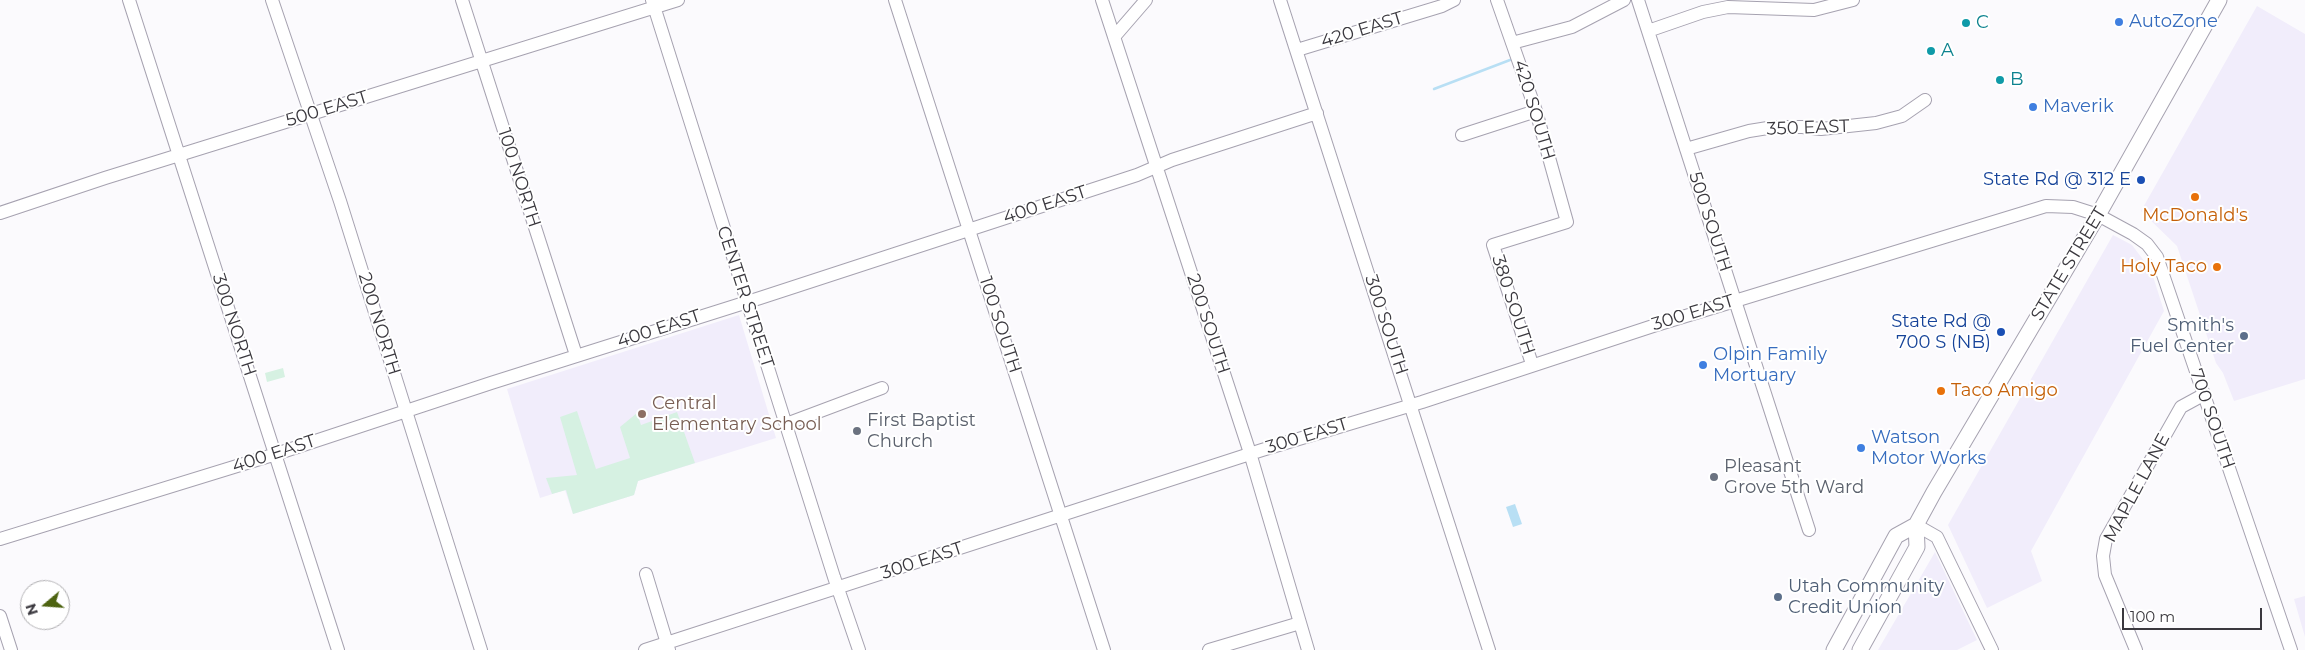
<!DOCTYPE html>
<style>
body{margin:0}
#map{position:relative;width:2305px;height:650px;overflow:hidden;background:#fbfafd;font-family:Montserrat,sans-serif}
canvas{display:block}
.north{position:absolute;left:20px;top:580px;width:50px;height:50px;box-sizing:border-box;background:#fff;border:1px solid #b0afb2;border-radius:50%;rotate:252deg;font-size:14px;font-weight:700;line-height:20px;text-align:center;color:#3a383e}
.north::after{content:'';display:block;margin:auto;width:18px;height:22px;background:#4d6310;clip-path:polygon(50% 0,100% 100%,50% 72%,0 100%)}
.scale{position:absolute;left:2122px;top:608px;width:140px;height:22px;box-sizing:border-box;border:2px solid #3a383e;border-top:0;padding-left:6px;font-size:15px;line-height:18px;white-space:nowrap;color:#3a383e;-webkit-text-stroke:4px #fff;paint-order:stroke}
</style>
<div id="map">
<canvas width="2305" height="650"></canvas>
<div class="north">N</div>
<div class="scale">100 m</div>
</div>
<script>
const g = document.querySelector('canvas').getContext('2d');
g.lineJoin = 'round';
function fillPath(path, color) { g.fillStyle = color; g.fill(path, 'evenodd'); }
const shape = rows => new Path2D(rows.map(r => 'M' + r).join(''));
function stroke(path, color, width, dash) { g.strokeStyle = color; g.lineWidth = width; g.lineCap = dash ? 'butt' : 'round'; g.setLineDash(dash || []); g.stroke(path); }
function drawText(font, color, halo, rows, align = 'center') {
  g.font = font + ' Montserrat,sans-serif'; g.lineWidth = 4; g.setLineDash([]); g.textBaseline = 'middle'; g.strokeStyle = halo; g.fillStyle = color; for (const [text, x, y, turn = 0] of rows) {
    g.save(); g.translate(x, y); g.rotate((+turn || 0) * Math.PI / 180); g.textAlign = isNaN(turn) ? turn : align; if (halo) g.strokeText(text, 0, 0); g.fillText(text, 0, 0); g.restore();
  }
}
fillPath(shape([
 [2257,6,2305,34,2305,379,2234,401,2223,373,2216,363,2177,246,2141,211],
 [2113,235,2132,245,2151,270,2164,311,2031,551,2042,581,1987,608,1948,525],
 [739,315,776,438,638,481,634,495,573,514,565,490,540,498,507,389],
 [1935,552,1977,640,1957,650,1878,650],
 [2305,596,2305,637,2294,599]
]), '#f1edfb');
fillPath(shape([
 [283,368,285,377,267,382,265,373],
 [577,411,596,469,630,458,620,427,637,413,641,425,677,412,695,463,638,481,634,495,573,514,566,490,552,494,546,478,577,475,560,417]
]), '#d6f1e2');
fillPath(shape([
 [1515,504,1522,524,1513,527,1506,507]
]), '#b8dff4');
stroke(shape([
 [1434,89,1510,60]
]), '#b8dff4', 2.5);
const minor = shape([
 [129,0,338,650],
 [272,0,340,201,481,650],
 [462,0,576,355],
 [652,0,834,577,859,650],
 [895,0,1104,650],
 [1102,0,1250,453,1308,650],
 [1280,0,1489,650],
 [1497,0,1536,111,1567,222,1493,245,1532,364],
 [1638,0,1809,530],
 [1648,31,1703,12,1728,7,1814,10,1853,0],
 [1114,37,1146,0],
 [1512,43,1572,27,1624,0],
 [1297,50,1442,6,1454,0],
 [1462,135,1536,111],
 [1686,149,1749,131,1774,127,1802,127,1821,129,1876,123,1902,116,1925,100],
 [0,213,105,178,678,0],
 [786,424,882,388],
 [1916,525,1937,537,1992,650],
 [0,539,276,454,491,383,760,298,1137,175,1172,160,1317,113],
 [646,574,669,650],
 [0,616,11,650],
 [645,650,1262,450,1422,402,1653,326,2046,206,2073,207,2098,215,2133,234,2147,244,2157,257,2291,650],
 [1209,650,1300,623],
 [2136,650,2105,575,2103,556,2106,539,2181,407,2203,395]
]);
const major = shape([
 [1834,650,1896,536,1916,525],
 [1860,650,1917,547,1916,525,1934,492,2098,215,2219,0]
]);
stroke(minor, '#a6a2b0', 14);
stroke(major, '#a6a2b0', 17);
stroke(minor, '#fff', 12);
stroke(major, '#fff', 15);
for (const [x, y, r, color] of [
 [2119,22,5,"#3f7fe0"],
 [1966,23,5,"#0f9aa8"],
 [1931,51,5,"#0f9aa8"],
 [2000,80,5,"#0f9aa8"],
 [2033,107,5,"#3f7fe0"],
 [2141,180,5,"#1a4fb4"],
 [2195,197,5,"#e8710a"],
 [2217,267,5,"#e8710a"],
 [2001,332,5,"#1a4fb4"],
 [2244,336,5,"#5c6f8a"],
 [1703,365,5,"#3f7fe0"],
 [1941,391,5,"#e8710a"],
 [642,414,5,"#8d6e63"],
 [857,431,5,"#6b7280"],
 [1861,448,5,"#3f7fe0"],
 [1714,477,5,"#6b7280"],
 [1778,597,5,"#5c6f8a"]
]) { const dot = new Path2D(); dot.arc(x, y, r, 0, 2 * Math.PI); g.fillStyle = color; g.fill(dot); stroke(dot, '#fff', 2); }
drawText('18px', '#366cbe', '#fff', [
 ["AutoZone",2129,22],
 ["Maverik",2043,107],
 ["Olpin Family",1713,355],
 ["Mortuary",1713,376],
 ["Watson",1871,438],
 ["Motor Works",1871,459]
], 'left');
drawText('18px', '#0d838f', '#fff', [
 ["C",1976,23],
 ["A",1941,51],
 ["B",2010,80]
], 'left');
drawText('18px', '#3a383e', '#fff', [
 ["420 EAST",1362,30,-17],
 ["500 EAST",327,109,-17],
 ["420 SOUTH",1534,110,73],
 ["350 EAST",1808,128,-2],
 ["100 NORTH",519,178,72],
 ["400 EAST",1045,205,-18],
 ["500 SOUTH",1710,222,72],
 ["STATE STREET",2069,264,-59],
 ["CENTER STREET",745,297,72],
 ["380 SOUTH",1513,305,72],
 ["300 EAST",1693,313,-17],
 ["200 NORTH",379,324,73],
 ["200 SOUTH",1208,324,72],
 ["300 NORTH",234,325,72],
 ["100 SOUTH",1000,325,72],
 ["300 SOUTH",1386,325,72],
 ["400 EAST",659,329,-18],
 ["700 SOUTH",2212,419,71],
 ["300 EAST",1307,436,-17],
 ["400 EAST",274,454,-18],
 ["MAPLE LANE",2137,488,-62],
 ["300 EAST",922,561,-18]
]);
drawText('18px', '#164399', '#fff', [
 ["State Rd @ 312 E",2131,180],
 ["State Rd @",1991,322],
 ["700 S (NB)",1991,343]
], 'right');
drawText('18px', '#c56008', '#fff', [
 ["McDonald's",2195,216],
 ["Holy Taco",2207,267,"right"],
 ["Taco Amigo",1951,391,"left"]
]);
drawText('18px', '#4e5e75', '#fff', [
 ["Smith's",2234,326],
 ["Fuel Center",2234,347],
 ["Utah Community",1788,587,"left"],
 ["Credit Union",1788,608,"left"]
], 'right');
drawText('18px', '#785e54', '#fff', [
 ["Central",652,404],
 ["Elementary School",652,425]
], 'left');
drawText('18px', '#5b616d', '#fff', [
 ["First Baptist",867,421],
 ["Church",867,442],
 ["Pleasant",1724,467],
 ["Grove 5th Ward",1724,488]
], 'left');
</script>
